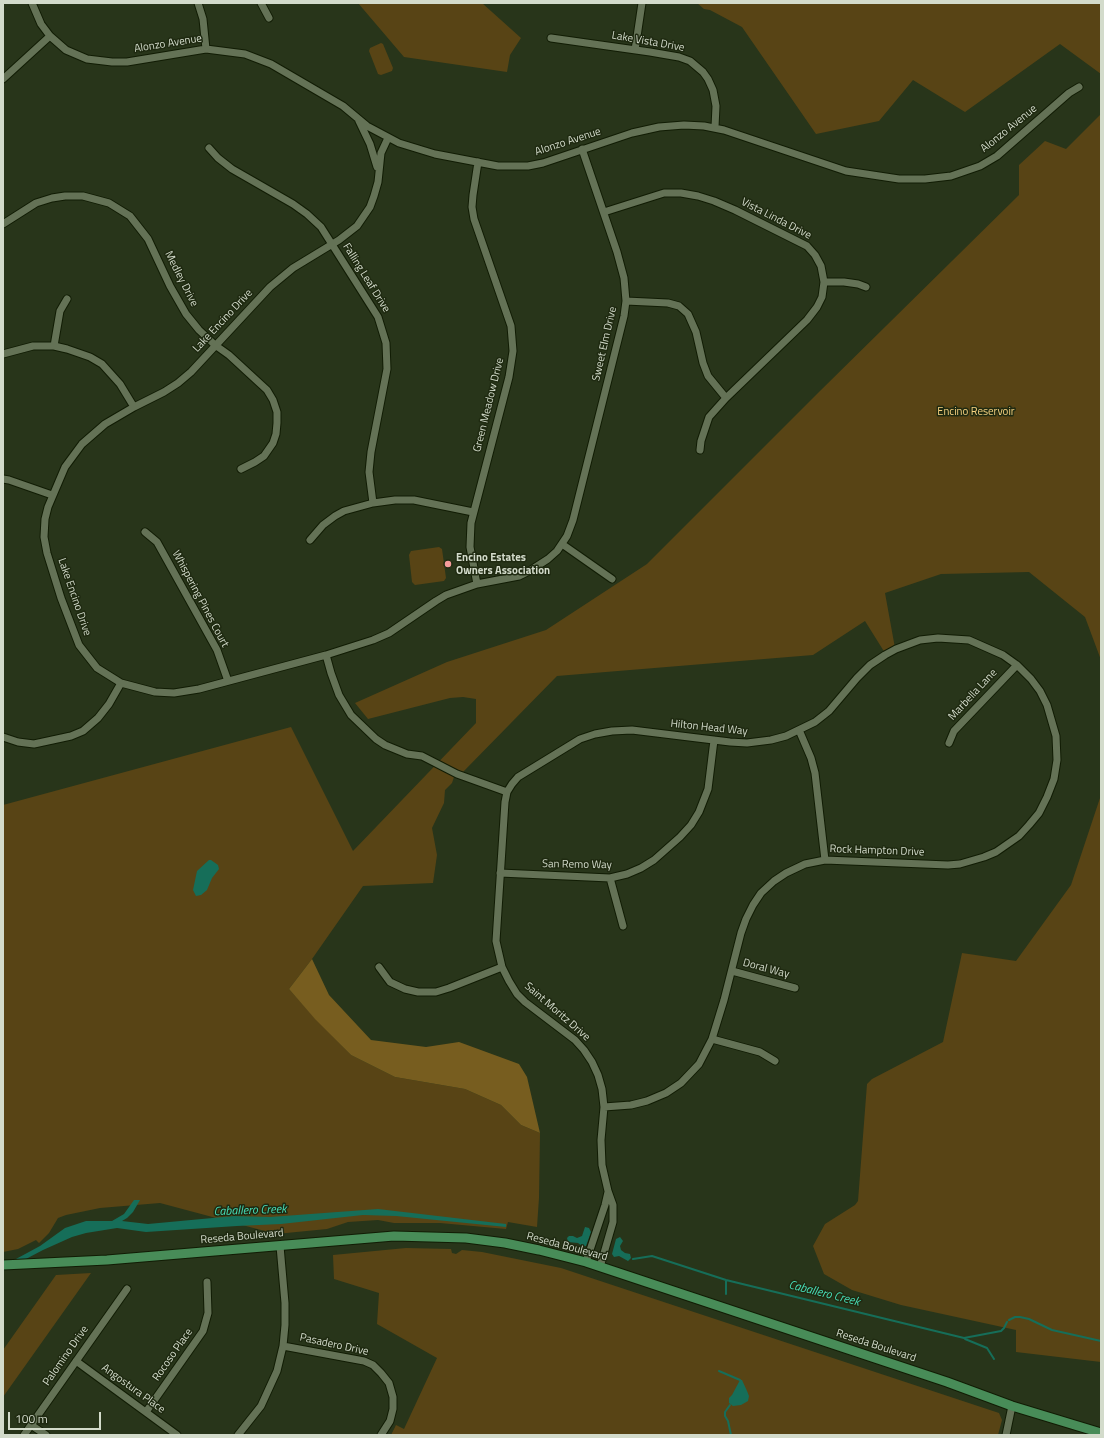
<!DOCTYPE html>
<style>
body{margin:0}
#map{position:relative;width:1104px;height:1438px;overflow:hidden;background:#28351a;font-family:"Titillium Web",sans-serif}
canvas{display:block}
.frame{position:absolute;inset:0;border:4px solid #d3dbcb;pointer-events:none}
.scale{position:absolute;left:8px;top:1412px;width:93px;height:18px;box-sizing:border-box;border:2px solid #d3dbcb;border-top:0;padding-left:5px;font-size:12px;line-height:14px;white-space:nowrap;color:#d3dbcb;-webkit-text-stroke:3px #1f2a11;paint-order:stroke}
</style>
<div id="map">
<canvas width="1104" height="1438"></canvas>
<div class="frame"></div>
<div class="scale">100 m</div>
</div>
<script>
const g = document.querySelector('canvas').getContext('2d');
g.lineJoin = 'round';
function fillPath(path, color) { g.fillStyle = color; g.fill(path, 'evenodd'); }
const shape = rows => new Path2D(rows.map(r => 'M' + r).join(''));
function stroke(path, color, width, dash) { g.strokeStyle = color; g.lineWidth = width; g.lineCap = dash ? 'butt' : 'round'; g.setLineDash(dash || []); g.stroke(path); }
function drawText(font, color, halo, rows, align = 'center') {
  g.font = font + ' "Titillium Web",sans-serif'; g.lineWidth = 3; g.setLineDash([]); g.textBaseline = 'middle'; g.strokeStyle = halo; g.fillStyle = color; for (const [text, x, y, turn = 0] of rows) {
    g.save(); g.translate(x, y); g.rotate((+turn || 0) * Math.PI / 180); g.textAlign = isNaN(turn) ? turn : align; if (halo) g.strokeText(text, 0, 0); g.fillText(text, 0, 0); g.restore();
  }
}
fillPath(shape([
 [358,3,482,3,521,38,510,55,507,72,404,57],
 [697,3,1101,3,1101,74,1060,44,965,112,913,80,879,121,816,134,742,27,710,10,704,9],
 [381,43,383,44,393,68,392,71,381,75,378,74,369,51,370,48],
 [1101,114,1101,660,1085,617,1029,572,941,574,885,593,895,648,885,653,865,621,813,655,557,676,463,772,454,777,452,783,445,790,444,803,432,828,437,855,433,883,363,886,312,959,289,989,313,1016,351,1055,395,1077,465,1089,501,1105,521,1125,540,1133,539,1198,537,1227,508,1222,506,1229,440,1223,394,1223,378,1220,348,1222,327,1229,276,1234,160,1203,100,1208,66,1215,58,1218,49,1233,39,1243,36,1240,18,1249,3,1252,3,805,291,727,353,851,476,723,476,699,463,697,450,698,368,719,355,703,447,662,546,630,647,564,821,390,1019,195,1019,165,1045,141,1066,149],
 [439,547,442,549,446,578,444,581,415,585,412,582,409,555,411,551],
 [1101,795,1101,1362,1016,1352,1016,1330,901,1305,852,1290,824,1274,813,1246,825,1224,855,1205,858,1201,867,1084,872,1079,943,1042,962,953,1016,961,1071,885],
 [406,1248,451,1249,452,1253,456,1254,462,1250,482,1252,561,1268,999,1413,1002,1420,998,1435,391,1435,396,1425,404,1429,437,1358,377,1324,379,1293,334,1279,333,1255],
 [91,1273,3,1397,3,1350,56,1275]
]), '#584415');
fillPath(shape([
 [312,959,329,995,371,1040,426,1047,459,1042,519,1064,527,1077,540,1133,521,1125,501,1105,465,1089,395,1077,351,1055,315,1019,289,989]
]), '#775d1f');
fillPath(shape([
 [209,860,211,860,218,865,219,869,212,878,207,890,201,895,196,896,193,890,197,871],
 [134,1200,140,1200,133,1212,127,1218,122,1221,148,1224,234,1216,270,1217,378,1209,506,1224,506,1227,396,1216,363,1215,281,1224,237,1226,146,1232,117,1228,86,1233,72,1237,43,1250,3,1271,3,1266,40,1246,65,1228,86,1221,112,1221,124,1214],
 [585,1227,589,1228,591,1232,586,1246,582,1246,578,1243,568,1242,567,1238,569,1236,573,1236,577,1238,582,1236],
 [620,1237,623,1241,620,1246,621,1250,625,1253,630,1254,631,1258,628,1261,619,1256,614,1257,612,1254,616,1239],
 [740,1380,742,1380,747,1391,749,1396,748,1401,741,1405,733,1406,729,1403,729,1398,732,1395]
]), '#166e59');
stroke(shape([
 [633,1259,652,1256,726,1280,964,1338,1001,1331,1004,1328,1007,1322],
 [726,1294,726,1280],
 [1009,1320,1015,1317,1020,1317,1029,1319,1052,1330,1101,1341],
 [965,1339,987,1348,994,1359],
 [719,1371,740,1380],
 [730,1405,725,1412,725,1416,728,1421,731,1435]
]), '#166e59', 2);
const minor = shape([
 [32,3,41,24,50,36,66,50,87,59,112,62,127,62,206,49,245,54,271,64,343,106,367,126,399,143,435,154,498,166,528,166,543,163,632,133,659,127,684,125,704,126,724,130,846,171,899,179,925,179,951,176,980,166,997,156,1069,93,1079,87],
 [198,3,203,19,206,49],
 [261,3,269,18],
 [551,38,650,52,679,57,690,61,703,72,708,79,713,90,716,106,715,127],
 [635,50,642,3],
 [3,79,50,36],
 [359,121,370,144,377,167],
 [388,138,381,153,378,182,374,196,370,207,357,226,339,240,293,268,270,287,191,372,178,383,164,392,134,407,105,424,82,444,65,467,48,507,45,519,44,537,47,553,61,598,79,645,97,668,121,683,155,692,174,693,199,689,326,655,373,640,389,633,436,601,446,595,477,584,519,576,531,570,548,559,557,551,567,536,573,520,624,316,626,301,624,278,617,252,582,149],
 [209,148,218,158,232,169,293,204,307,214,321,227,378,317,386,343,387,369,371,452,369,472,373,503],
 [604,212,664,193,681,193,698,196,714,201,735,210,807,246,815,255,821,266,824,282,822,297,817,307,807,320,726,398,709,417,701,441,700,450],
 [3,224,36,203,52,198,65,196,83,196,109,203,130,216,148,239,170,286,186,314,199,330,215,345,229,355,267,390,273,400,277,412,277,423,276,434,273,443,264,456,255,462,241,469],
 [824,282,844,282,858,284,866,287],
 [626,301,668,303,679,306,688,314,696,332,703,363,708,376,726,398],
 [54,346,60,311,67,299],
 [3,354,33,346,54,346,67,349,90,357,102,364,120,384,134,407],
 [3,479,9,480,52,495],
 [145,532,157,542,217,650,228,681],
 [310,540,323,525,335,516,344,511,373,503,395,500,414,500,473,512],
 [562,544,612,579],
 [477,584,470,547,471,523,509,377,513,351,511,326,474,219,472,207,473,195,478,162],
 [326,655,331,673,339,695,351,715,376,739,385,745,407,754,422,756,457,774,507,792],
 [799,730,811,758,815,773,825,860],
 [3,737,18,742,34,744,71,736,83,731,98,718,109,704,121,683],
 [949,743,954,731,1017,665],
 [500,873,610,878,627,874,641,868,654,860,680,837,691,825,699,812,708,789,714,740],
 [610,878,623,926],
 [379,967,390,982,405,989,418,992,436,992,449,988,502,967],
 [732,971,795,988],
 [712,1039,760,1052,775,1061],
 [586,1262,605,1205,608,1192],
 [600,1267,613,1222,613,1205,608,1191,602,1165,601,1140,604,1107,602,1089,598,1075,592,1062,584,1050,575,1040,525,1002,517,994,509,981,502,967,496,941,505,802,507,792,512,784,518,777,580,739,595,734,612,731,632,730,730,742,747,743,771,740,786,736,815,722,829,711,857,678,870,665,885,655,896,649,920,640,938,638,969,640,1003,655,1017,665,1031,679,1040,691,1047,705,1056,736,1057,760,1054,779,1047,797,1039,813,1029,825,1019,836,996,852,984,857,960,864,948,865,825,860,805,864,786,873,774,881,761,893,753,905,746,919,741,933,724,1000,712,1039,699,1064,681,1083,666,1093,647,1101,631,1105,604,1107],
 [283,1346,364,1361,373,1365,381,1373,389,1383,393,1397,393,1409,390,1421,381,1435],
 [76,1361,177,1435],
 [146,1412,203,1331,208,1313,207,1282],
 [31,1425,46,1435],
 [24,1435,127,1289],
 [238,1435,261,1406,277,1371,283,1346,285,1325,285,1303,280,1246],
 [1006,1435,1012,1406]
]);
const major = shape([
 [3,1265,107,1260,394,1236,466,1238,505,1243,539,1250,586,1262,947,1382,1012,1406,1101,1433]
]);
stroke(minor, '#111c04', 9);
stroke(major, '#111c04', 11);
stroke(minor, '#647256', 7);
stroke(major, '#488c58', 9);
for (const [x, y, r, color] of [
 [448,564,4,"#f59b9a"]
]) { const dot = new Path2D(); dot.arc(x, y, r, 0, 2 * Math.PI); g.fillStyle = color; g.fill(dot); stroke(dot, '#1f2a11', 1.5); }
drawText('11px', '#d3dbcb', '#1f2a11', [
 ["Lake Vista Drive",648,42,10],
 ["Alonzo Avenue",168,44,-9],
 ["Alonzo Avenue",1009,129,-39],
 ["Alonzo Avenue",568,142,-18],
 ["Vista Linda Drive",776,219,27],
 ["Falling Leaf Drive",366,278,58],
 ["Medley Drive",181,279,63],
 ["Lake Encino Drive",223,321,-47],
 ["Sweet Elm Drive",605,344,-77],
 ["Green Meadow Drive",489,405,-76],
 ["Lake Encino Drive",74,597,71],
 ["Whispering Pines Court",200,599,62],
 ["Marbella Lane",973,695,-47],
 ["Hilton Head Way",709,728,6],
 ["Rock Hampton Drive",877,851,2],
 ["San Remo Way",577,865,1],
 ["Doral Way",766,969,15],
 ["Saint Moritz Drive",557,1012,41],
 ["Reseda Boulevard",242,1237,-5],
 ["Reseda Boulevard",567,1247,15],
 ["Pasadero Drive",334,1345,12],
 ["Reseda Boulevard",876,1346,18],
 ["Rocoso Place",173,1355,-55],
 ["Palomino Drive",66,1356,-55],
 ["Angostura Place",133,1389,36]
]);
drawText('11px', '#f9d381', '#1f2a11', [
 ["Encino Reservoir",976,412]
]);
drawText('bold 11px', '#d3dbcb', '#1f2a11', [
 ["Encino Estates",456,558],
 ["Owners Association",456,571]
], 'left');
drawText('italic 12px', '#48dfba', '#1f2a11', [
 ["Caballero Creek",250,1211,-2],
 ["Caballero Creek",824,1294,14]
]);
</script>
